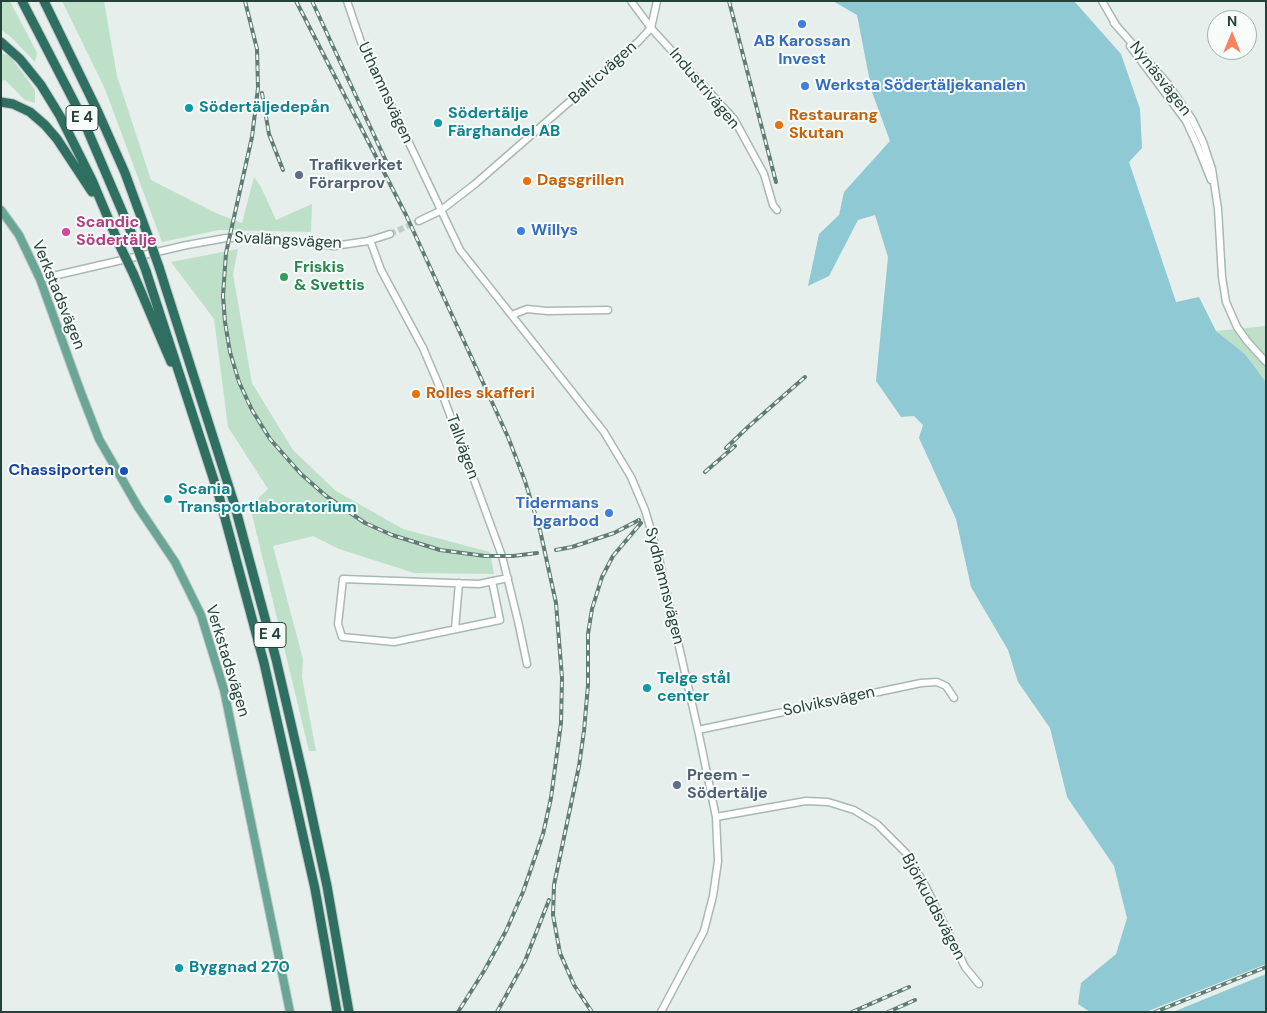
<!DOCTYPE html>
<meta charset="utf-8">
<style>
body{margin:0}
#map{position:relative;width:1267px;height:1013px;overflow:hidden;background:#e6efeb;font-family:"DM Sans",sans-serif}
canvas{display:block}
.frame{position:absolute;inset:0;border:2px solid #24423a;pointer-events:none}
.north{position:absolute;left:1207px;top:10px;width:50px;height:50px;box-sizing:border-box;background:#f7fbf9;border:1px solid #a3b1ad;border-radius:50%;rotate:0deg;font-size:14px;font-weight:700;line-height:20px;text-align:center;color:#24423a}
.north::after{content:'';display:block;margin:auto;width:18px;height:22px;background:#f4845f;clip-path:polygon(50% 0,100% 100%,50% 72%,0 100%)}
</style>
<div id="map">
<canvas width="1267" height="1013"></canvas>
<div class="frame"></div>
<div class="north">N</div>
</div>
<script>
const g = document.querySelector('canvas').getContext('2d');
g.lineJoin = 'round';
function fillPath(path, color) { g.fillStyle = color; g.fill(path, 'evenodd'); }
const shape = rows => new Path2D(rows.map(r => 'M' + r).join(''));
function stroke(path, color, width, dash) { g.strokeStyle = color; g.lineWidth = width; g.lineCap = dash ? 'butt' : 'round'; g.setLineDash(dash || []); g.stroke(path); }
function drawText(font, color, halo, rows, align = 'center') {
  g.font = font + ' "DM Sans",sans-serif'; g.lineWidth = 4; g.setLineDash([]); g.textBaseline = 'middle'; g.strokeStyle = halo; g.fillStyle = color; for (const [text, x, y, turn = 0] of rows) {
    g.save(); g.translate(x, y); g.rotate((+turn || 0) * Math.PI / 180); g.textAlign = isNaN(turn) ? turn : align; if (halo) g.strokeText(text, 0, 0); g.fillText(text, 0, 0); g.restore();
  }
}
fillPath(shape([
 [1,1,10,1,37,53,35,62,11,37,1,30],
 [62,1,104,1,117,76,151,180,218,214,242,223,254,177,261,187,276,220,312,204,311,232,219,230,162,242,105,89],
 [1,53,10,56,35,90,35,103,25,100,5,80,1,81],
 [238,249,233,274,252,383,293,450,336,491,403,529,490,552,494,574,414,573,339,549,313,536,273,546,303,659,302,677,316,751,309,751,250,506,268,489,228,427,214,319,171,262],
 [1266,326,1266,382,1245,354,1216,331]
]), '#bfe0c8');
fillPath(shape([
 [833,1,1074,1,1121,54,1140,109,1142,148,1129,162,1176,302,1199,297,1216,331,1245,354,1266,382,1266,1012,1090,1012,1078,1004,1081,983,1116,954,1127,918,1114,866,1067,797,1050,728,1018,682,1008,650,971,587,956,519,919,438,923,425,914,416,901,417,876,381,888,257,875,215,858,220,829,276,808,286,819,234,839,215,844,192,890,141,872,92,857,15]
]), '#8ec9d4');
fillPath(shape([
 [1266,964,1266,974,1173,1012,1146,1012]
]), '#e6efeb');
stroke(shape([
 [390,234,419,221]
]), '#bfccc8', 6, [6, 3]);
const minor = shape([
 [347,1,361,42,460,250,604,432,631,477,645,510,658,554,698,730,716,817,718,861,713,896,704,931,661,1012],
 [631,1,651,28,734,119,764,174,773,205,777,210],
 [1102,1,1116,25],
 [1114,23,1168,84,1192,119,1203,142,1212,169,1218,209,1222,277,1226,302,1237,327,1247,341,1266,362],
 [1130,46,1186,121,1197,145,1211,180],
 [419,221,440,211,475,184,638,42,651,28,657,1],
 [370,240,381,270,423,348,440,388,476,485,502,556,518,621,527,664],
 [40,279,187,245,226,238,264,238,334,246,368,241,390,234],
 [512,315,527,309,547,311,608,310],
 [492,581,500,620,394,642,342,637,338,624,343,579,479,584,508,578],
 [455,629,459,583],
 [698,730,921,683,937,682,946,686,954,698],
 [716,817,806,801,828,802,854,810,877,824,906,853,926,887,965,967,979,984]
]);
const major = shape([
 [1,210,19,235,40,279,80,390,99,439,138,507,175,562,201,615,224,690,290,1012]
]);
const highway = shape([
 [22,1,81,115,134,239],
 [44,1,98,112,125,173,148,236],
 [1,42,20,59,41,85,60,116,92,180,119,244],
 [1,102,13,104,30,112,45,125,57,139,92,192],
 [159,267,234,503,276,659,306,788,327,886,349,1012],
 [146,271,219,496,264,663,315,889,337,1012],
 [133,273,171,362]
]);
stroke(minor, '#a8b8b2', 9);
stroke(major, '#c2cac8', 10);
stroke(highway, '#c2cac8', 11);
stroke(minor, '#fff', 6);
stroke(major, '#6aa596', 8);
stroke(highway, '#2f6f62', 9);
const rail = shape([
 [245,1,257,49,258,88,252,137,226,253,223,296,225,322,230,352,239,382,252,410,270,439,301,474,326,496,365,523,392,535,440,550,485,556,513,556,537,553],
 [296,1,406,215,508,437,525,481,540,530,556,603,562,678,561,723,551,798,543,834,523,892,506,931,484,971,458,1012],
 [312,1,386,161],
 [729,1,776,182],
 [262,93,269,134,283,170],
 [726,448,748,427,805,377],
 [705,472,735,446],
 [556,550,572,547,614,533,639,520],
 [497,1012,525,961,549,900],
 [592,1012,574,985,560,953,553,915,554,885,579,766,584,731,588,685,588,634,592,609,602,577,613,556,641,523],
 [852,1012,909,987],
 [888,1012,915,1000],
 [1155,1012,1266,967]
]);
stroke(rail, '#5f7d75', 4);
stroke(rail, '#f7fbf9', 2, [5.5]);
const highwayBridge = shape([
 [148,236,159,267],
 [134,239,146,271],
 [119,244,133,273]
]);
stroke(highwayBridge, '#c2cac8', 11, []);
stroke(highwayBridge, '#2f6f62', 9);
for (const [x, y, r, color] of [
 [802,24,5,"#3f7fe0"],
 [805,86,5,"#3f7fe0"],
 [189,108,5,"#0f9aa8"],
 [438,123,5,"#0f9aa8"],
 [779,125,5,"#e8710a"],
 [299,175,5,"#5c6f8a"],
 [527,181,5,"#e8710a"],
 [521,231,5,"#3f7fe0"],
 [66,232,5,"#d1479c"],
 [284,277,5,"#2e9e5b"],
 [416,394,5,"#e8710a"],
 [124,471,5,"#1a4fb4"],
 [168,499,5,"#0f9aa8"],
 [609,513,5,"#3f7fe0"],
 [647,688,5,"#0f9aa8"],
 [677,785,5,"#5c6f8a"],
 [179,968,5,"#0f9aa8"]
]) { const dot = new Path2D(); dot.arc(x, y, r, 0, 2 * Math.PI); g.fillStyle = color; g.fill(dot); stroke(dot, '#f7fbf9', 2); }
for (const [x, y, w] of [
 [82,118,32],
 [270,635,32]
]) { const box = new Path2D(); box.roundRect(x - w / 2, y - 12.5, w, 25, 4); g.fillStyle = '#f7fbf9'; g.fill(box); stroke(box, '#24423a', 1); }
drawText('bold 15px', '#24423a', null, [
 ["E 4",82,118],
 ["E 4",270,635]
]);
drawText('bold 16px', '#366cbe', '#f7fbf9', [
 ["AB Karossan",802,42,"center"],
 ["Invest",802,60,"center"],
 ["Werksta Södertäljekanalen",815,86],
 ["Willys",531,231],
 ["Tidermans",599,504,"right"],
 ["bgarbod",599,522,"right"]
], 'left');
drawText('16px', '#24423a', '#f7fbf9', [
 ["Balticvägen",603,73,-42],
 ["Nynäsvägen",1160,79,52],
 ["Industrivägen",704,89,50],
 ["Uthamnsvägen",385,93,65],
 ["Svalängsvägen",288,241,3],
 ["Verkstadsvägen",58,295,68],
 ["Tallvägen",462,447,70],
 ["Sydhamnsvägen",664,586,76],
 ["Verkstadsvägen",227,661,73],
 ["Solviksvägen",829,702,-12],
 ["Björkuddsvägen",933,907,62]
]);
drawText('bold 16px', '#0d838f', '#f7fbf9', [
 ["Södertäljedepån",199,108],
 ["Södertälje",448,114],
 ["Färghandel AB",448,132],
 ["Scania",178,490],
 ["Transportlaboratorium",178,508],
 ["Telge stål",657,679],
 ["center",657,697],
 ["Byggnad 270",189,968]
], 'left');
drawText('bold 16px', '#c56008', '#f7fbf9', [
 ["Restaurang",789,116],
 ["Skutan",789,134],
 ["Dagsgrillen",537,181],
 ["Rolles skafferi",426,394]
], 'left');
drawText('bold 16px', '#4e5e75', '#f7fbf9', [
 ["Trafikverket",309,166],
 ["Förarprov",309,184],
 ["Preem -",687,776],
 ["Södertälje",687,794]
], 'left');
drawText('bold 16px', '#b23c85', '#f7fbf9', [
 ["Scandic",76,223],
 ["Södertälje",76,241]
], 'left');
drawText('bold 16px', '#27864d', '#f7fbf9', [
 ["Friskis",294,268],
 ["& Svettis",294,286]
], 'left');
drawText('bold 16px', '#164399', '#f7fbf9', [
 ["Chassiporten",114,471]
], 'right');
</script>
